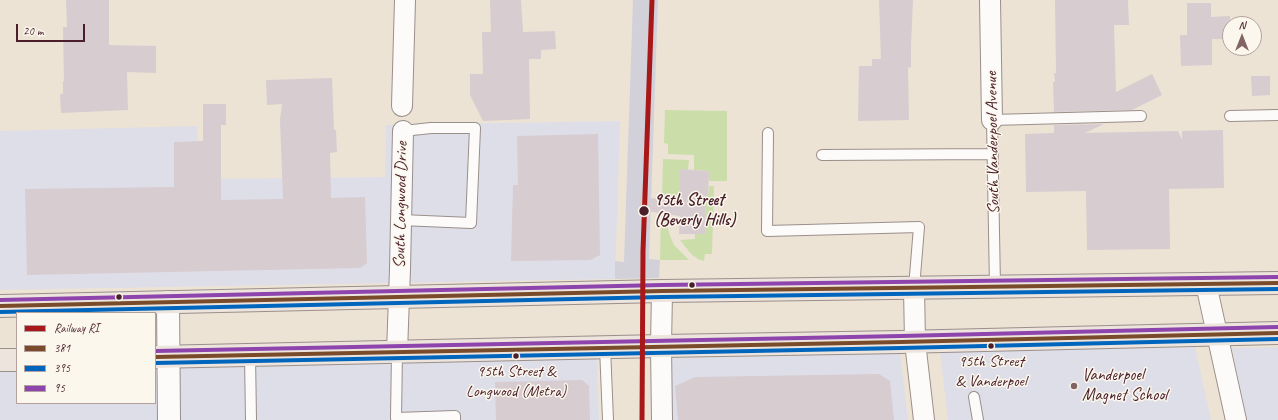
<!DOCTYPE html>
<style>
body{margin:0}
#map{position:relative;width:1278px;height:420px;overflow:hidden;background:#ece3d5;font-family:Caveat,sans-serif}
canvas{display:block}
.legend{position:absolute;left:16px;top:312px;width:140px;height:92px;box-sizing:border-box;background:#fbf7ec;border:1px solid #b4a19f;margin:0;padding:5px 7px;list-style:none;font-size:12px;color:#4a1f2b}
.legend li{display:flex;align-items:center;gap:8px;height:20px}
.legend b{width:20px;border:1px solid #b4a19f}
.north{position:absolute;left:1222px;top:16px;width:40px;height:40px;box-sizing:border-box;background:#fbf7ec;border:1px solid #b4a19f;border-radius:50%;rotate:0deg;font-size:11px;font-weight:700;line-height:16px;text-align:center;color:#4a1f2b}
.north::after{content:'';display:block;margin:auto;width:14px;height:18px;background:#836466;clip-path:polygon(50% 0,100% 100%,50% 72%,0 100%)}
.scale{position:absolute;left:16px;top:24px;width:69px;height:18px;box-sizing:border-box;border:2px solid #4a1f2b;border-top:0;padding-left:5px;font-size:12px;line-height:14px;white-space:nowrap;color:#4a1f2b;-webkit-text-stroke:3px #fbf7ec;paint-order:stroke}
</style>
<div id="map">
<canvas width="1278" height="420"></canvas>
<ul class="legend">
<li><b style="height:5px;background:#a81818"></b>Railway RI</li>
<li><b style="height:5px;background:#7a4b2a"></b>381</li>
<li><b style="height:5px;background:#0065bd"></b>395</li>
<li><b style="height:5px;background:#8e44ad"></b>95</li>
</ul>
<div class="north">N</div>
<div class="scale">20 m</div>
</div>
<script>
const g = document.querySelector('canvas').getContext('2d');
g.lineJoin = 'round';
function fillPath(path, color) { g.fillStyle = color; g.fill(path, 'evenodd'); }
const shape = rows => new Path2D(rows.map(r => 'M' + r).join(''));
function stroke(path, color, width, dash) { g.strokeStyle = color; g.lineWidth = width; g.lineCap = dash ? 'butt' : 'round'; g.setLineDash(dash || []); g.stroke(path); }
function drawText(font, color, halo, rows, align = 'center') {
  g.font = font + ' Caveat,sans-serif'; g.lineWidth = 3; g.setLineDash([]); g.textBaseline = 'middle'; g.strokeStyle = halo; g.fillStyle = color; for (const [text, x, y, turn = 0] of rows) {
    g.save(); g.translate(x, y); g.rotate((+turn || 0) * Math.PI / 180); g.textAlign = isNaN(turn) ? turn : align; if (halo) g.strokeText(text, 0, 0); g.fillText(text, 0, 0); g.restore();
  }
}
fillPath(shape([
 [620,121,615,279,0,290,0,131,197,126,198,179,385,177,386,125],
 [1195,347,1211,420,948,420,940,352],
 [1278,347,1278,420,1247,420,1232,348],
 [900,353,908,420,670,420,668,358],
 [597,359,599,420,0,420,0,370,17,369,17,403,155,403,155,367]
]), '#dedee9');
fillPath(shape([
 [633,0,658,0,649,259,660,260,659,278,615,279,615,261,624,262]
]), '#d2d1da');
fillPath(shape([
 [665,110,727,111,727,181,709,181,709,171,694,170,694,155,668,154,668,144,664,143],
 [663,159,689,160,688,170,680,170,680,194,682,199,662,198],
 [709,186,714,186,712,254,705,254,704,261,698,259,691,254,680,240,695,239,695,234,705,234,706,196,708,196],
 [661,214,668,214,667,225,670,236,674,245,689,260,660,260]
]), '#cbdeaa');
fillPath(shape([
 [66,0,109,0,109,45,156,46,156,73,127,72,128,110,61,113,60,94,63,94,63,81,64,81,63,27,67,27],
 [490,0,521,0,523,32,555,31,556,49,541,50,541,59,529,59,530,119,483,121,470,95,470,74,483,74,482,32,491,32],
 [879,0,913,0,911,46,911,67,908,68,909,120,858,121,859,66,872,66,872,59,881,59],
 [1055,0,1128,0,1129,25,1114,25,1116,92,1152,74,1162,95,1132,110,1054,112,1053,82,1055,82,1054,73,1056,73],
 [1187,3,1211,3,1211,17,1230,16,1230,39,1212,39,1212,65,1181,66,1180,35,1187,35],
 [1251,76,1270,76,1270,95,1252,96],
 [332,78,334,130,336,130,337,152,330,153,331,198,365,197,367,263,360,268,27,275,25,189,174,187,174,142,203,141,203,104,226,104,226,125,221,125,221,200,283,199,280,120,282,104,267,105,266,80],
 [1104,124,1085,133,1178,131,1182,140,1182,131,1223,130,1224,188,1169,189,1170,249,1087,250,1086,191,1026,192,1025,134,1054,133,1054,125],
 [598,134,600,255,590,260,511,261,513,185,518,185,517,136],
 [680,169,709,171,708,196,706,196,705,234,679,234,680,216,639,210,640,198,680,199],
 [879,374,890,381,894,420,678,420,675,386,695,377],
 [582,380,589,386,590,420,496,420,495,382]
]), '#d7ccd0');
const service = shape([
 [1230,116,1278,115],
 [768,133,767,231,919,227,914,288],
 [822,155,993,154],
 [401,220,471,223,475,128,431,128,403,131],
 [995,287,992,120,1141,116],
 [605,347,608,420],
 [397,352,396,418,455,416,455,420],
 [250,355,251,420],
 [974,397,978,420]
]);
const minor = shape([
 [990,0,992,120],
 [402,106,405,0],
 [1206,284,1236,420],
 [914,288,915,342,924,420],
 [662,291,661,346,662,420],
 [397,352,400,269,403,131]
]);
const tertiary = shape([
 [168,302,169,420]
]);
const primary = shape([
 [0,306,662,291,1278,283],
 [155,357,661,346,901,342,1278,333],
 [0,360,17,360]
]);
stroke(service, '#9a8f8a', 12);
stroke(minor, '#9a8f8a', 22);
stroke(tertiary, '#9a8f8a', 24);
stroke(primary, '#9a8f8a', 24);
stroke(service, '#fcfbf9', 10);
stroke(minor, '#fcfbf9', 20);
stroke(tertiary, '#fcfbf9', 22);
stroke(primary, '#ede5dd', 22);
stroke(shape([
 [0,306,662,291,1278,283],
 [155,357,901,342,1278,333]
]), '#7a4b2a', 4);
stroke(shape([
 [0,312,662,297,1278,289],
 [155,363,901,348,1278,339]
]), '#0065bd', 4);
stroke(shape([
 [0,300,662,285,1278,277],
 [155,351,901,336,1278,327]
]), '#8e44ad', 4);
stroke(shape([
 [642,420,643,251,652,0]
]), '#a81818', 5);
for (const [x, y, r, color] of [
 [644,211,5.5,"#4a1f2b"],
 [692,285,3.5,"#4a1f2b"],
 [119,297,3.5,"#4a1f2b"],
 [991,346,3.5,"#4a1f2b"],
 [516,356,3.5,"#4a1f2b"],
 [1074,386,4,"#836466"]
]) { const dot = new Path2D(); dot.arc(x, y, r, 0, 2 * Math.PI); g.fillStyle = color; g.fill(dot); stroke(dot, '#fbf7ec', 1.5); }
drawText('16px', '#4a1f2b', '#fbf7ec', [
 ["95th Street",991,362],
 ["& Vanderpoel",991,382],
 ["95th Street &",516,372],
 ["Longwood (Metra)",516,392]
]);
drawText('17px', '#4a1f2b', '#fbf7ec', [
 ["South Vanderpoel Avenue",993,143,-91],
 ["South Longwood Drive",401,205,-89]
]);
drawText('bold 17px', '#4a1f2b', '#fbf7ec', [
 ["95th Street",654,201],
 ["(Beverly Hills)",654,221]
], 'left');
drawText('17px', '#4a1f2b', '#fbf7ec', [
 ["Vanderpoel",1082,376],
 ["Magnet School",1082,396]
], 'left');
</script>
